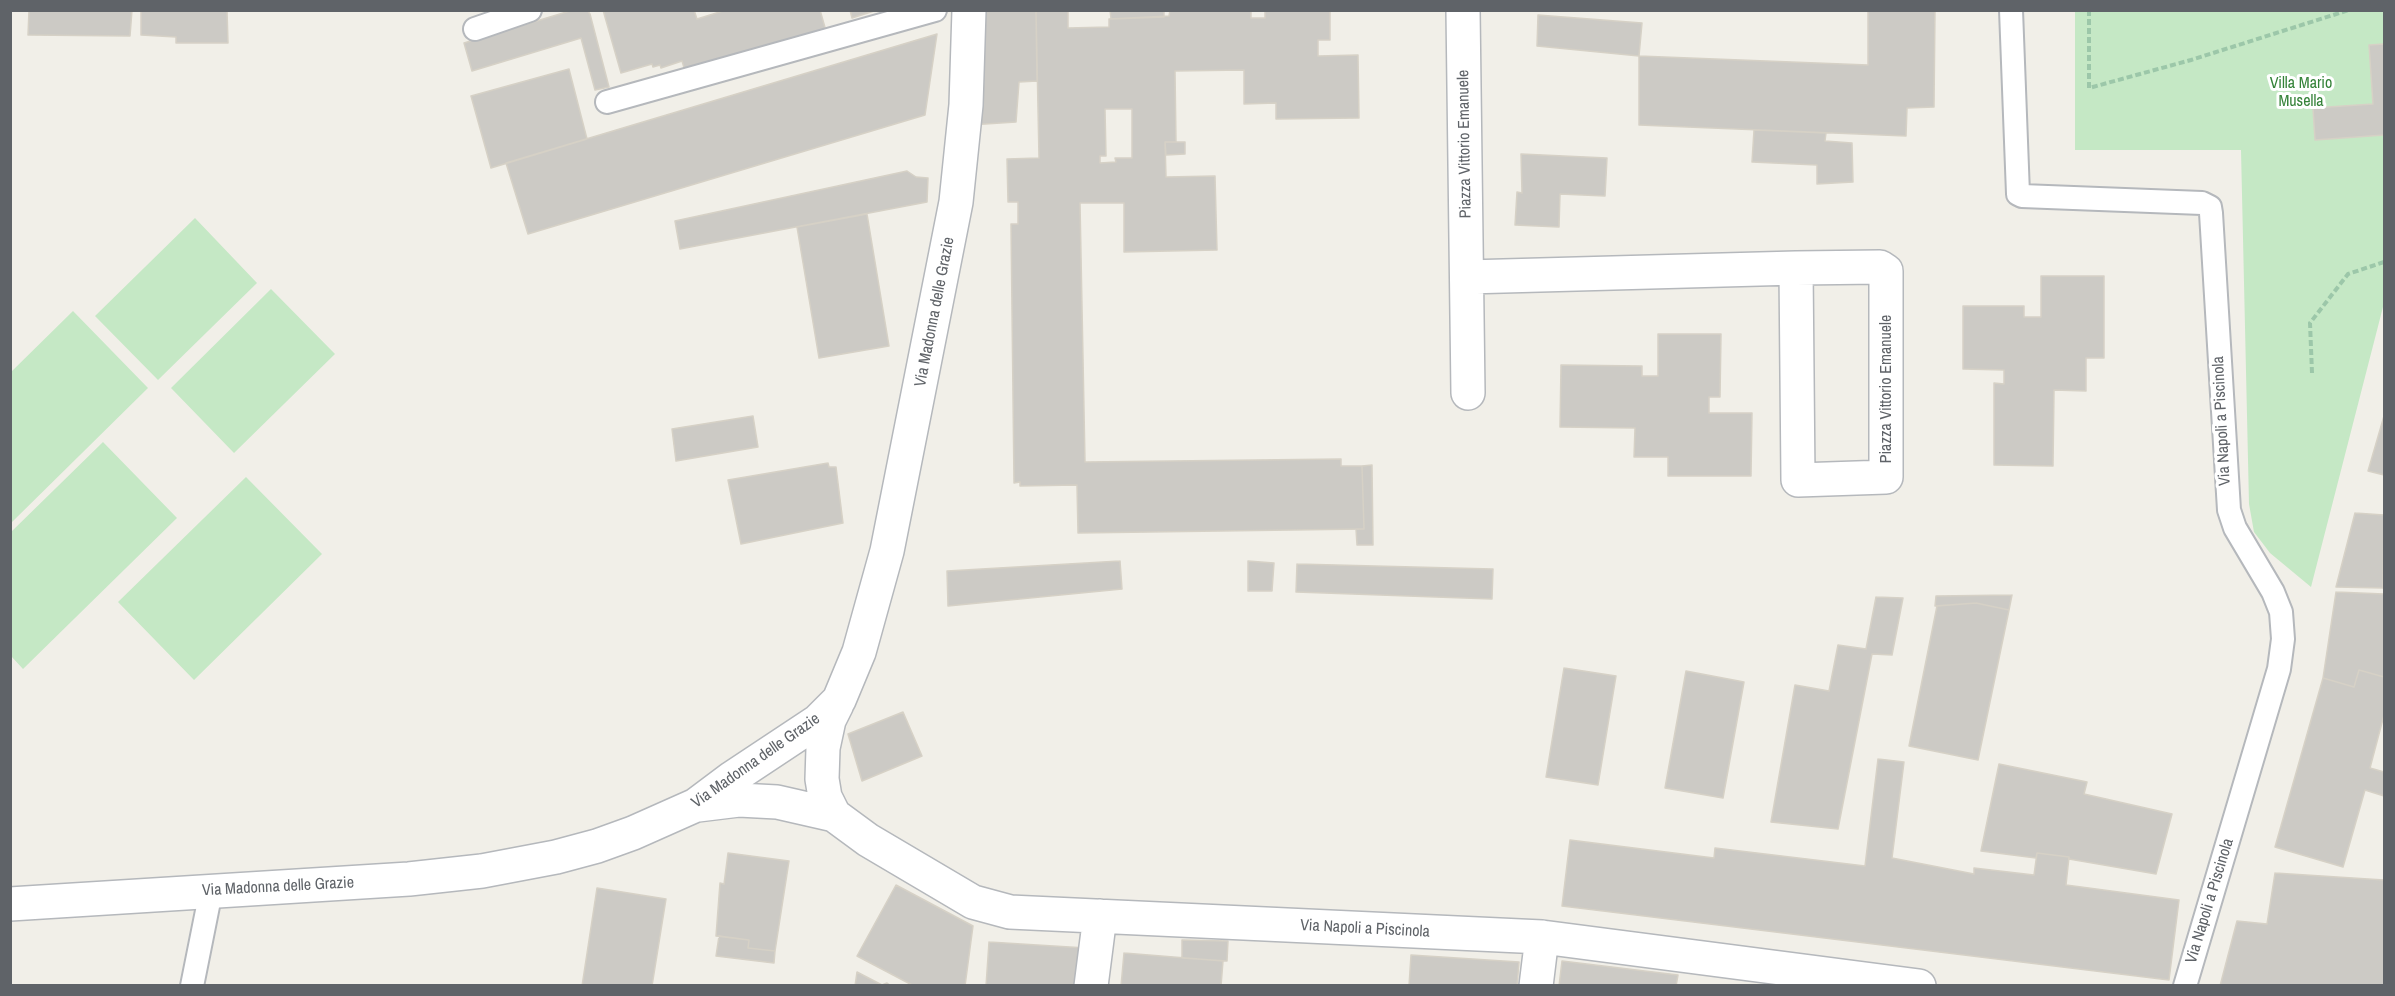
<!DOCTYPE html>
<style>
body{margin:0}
#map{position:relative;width:2395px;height:996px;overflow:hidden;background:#f1efe8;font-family:"Archivo Narrow",sans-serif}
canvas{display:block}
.frame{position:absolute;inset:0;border:12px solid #5f6368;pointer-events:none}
</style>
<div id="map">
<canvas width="2395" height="996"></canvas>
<div class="frame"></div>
</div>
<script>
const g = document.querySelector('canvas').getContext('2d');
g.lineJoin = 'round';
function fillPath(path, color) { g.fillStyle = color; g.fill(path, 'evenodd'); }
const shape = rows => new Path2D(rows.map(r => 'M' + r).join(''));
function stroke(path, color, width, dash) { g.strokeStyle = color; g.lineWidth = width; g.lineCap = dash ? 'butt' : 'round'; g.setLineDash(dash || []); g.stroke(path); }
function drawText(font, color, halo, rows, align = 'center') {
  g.font = font + ' "Archivo Narrow",sans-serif'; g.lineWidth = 6; g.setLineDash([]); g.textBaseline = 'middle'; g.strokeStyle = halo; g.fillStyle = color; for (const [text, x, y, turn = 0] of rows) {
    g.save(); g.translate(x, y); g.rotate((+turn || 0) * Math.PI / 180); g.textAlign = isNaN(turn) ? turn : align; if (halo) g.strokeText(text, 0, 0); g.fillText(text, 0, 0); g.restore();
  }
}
fillPath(shape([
 [2075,11,2384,11,2384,303,2311,587,2270,553,2254,532,2249,504,2241,150,2075,150],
 [195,218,257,283,158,380,95,316],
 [271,289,335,354,234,453,171,388],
 [73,311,148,388,11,523,11,372],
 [103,442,177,518,23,669,11,656,11,532],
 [246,477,322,554,194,680,118,602]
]), '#c5e8c5');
const building = shape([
 [29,10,132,10,130,36,28,35,29,10],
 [141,10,227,10,228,43,176,43,176,37,141,35,141,10],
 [573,10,587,10,590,14,609,87,595,90,581,38,472,71,464,43,573,10],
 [603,10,694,10,697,19,726,10,820,10,826,31,685,71,682,61,661,68,660,65,653,67,652,64,621,73,603,10],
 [850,10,877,10,852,18,850,10],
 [981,10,1036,10,1037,81,1019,82,1016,122,970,125,981,10],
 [1036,10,1068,10,1068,28,1109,27,1109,19,1169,16,1170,10,1251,10,1251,18,1265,18,1265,10,1330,10,1330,40,1318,40,1318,56,1358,55,1359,118,1276,119,1276,103,1244,104,1244,70,1175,71,1176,142,1165,142,1166,177,1215,176,1217,250,1124,252,1124,203,1080,203,1085,462,1341,459,1341,466,1362,466,1364,529,1078,533,1077,485,1020,486,1020,482,1014,483,1011,224,1018,224,1018,202,1008,202,1007,159,1039,158,1036,10],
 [1105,109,1132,109,1132,158,1115,158,1116,162,1100,163,1100,156,1106,156,1105,109],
 [1110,10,1164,10,1164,17,1111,19,1110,10],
 [1868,10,1935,10,1934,107,1907,108,1906,136,1639,125,1639,56,1868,65,1868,10],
 [1538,15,1642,23,1639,56,1537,46,1538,15],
 [937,34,925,115,528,234,506,163,937,34],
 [2384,44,2384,135,2315,140,2313,108,2373,104,2369,45,2384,44],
 [569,69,587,139,491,168,471,96,569,69],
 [1754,130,1826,133,1825,141,1852,143,1853,182,1817,184,1817,165,1752,162,1754,130],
 [1165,142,1185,142,1185,154,1166,155,1165,142],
 [1521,154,1607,158,1605,196,1560,194,1559,227,1515,225,1517,192,1522,193,1521,154],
 [907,171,916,177,928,178,927,202,680,249,675,221,907,171],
 [867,214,889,346,819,358,797,227,867,214],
 [2041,276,2104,276,2104,358,2086,358,2086,391,2054,390,2053,466,1994,465,1994,383,2004,384,2004,370,1963,369,1963,306,2024,306,2024,317,2041,317,2041,276],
 [1658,334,1721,334,1720,397,1709,397,1709,413,1752,413,1751,476,1668,476,1668,457,1634,457,1635,428,1560,427,1561,365,1642,366,1642,376,1658,376,1658,334],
 [753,416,758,447,676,461,672,429,753,416],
 [2384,416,2384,475,2368,471,2384,416],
 [828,463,829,467,836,467,843,523,741,544,728,480,828,463],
 [1372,465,1373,545,1357,545,1356,529,1364,529,1362,466,1372,465],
 [2355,513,2384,515,2383,588,2336,587,2355,513],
 [1120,561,1122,589,948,606,947,571,1120,561],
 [1248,561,1274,563,1272,591,1248,591,1248,561],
 [1297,564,1493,569,1492,599,1296,592,1297,564],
 [2336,592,2384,594,2384,677,2359,670,2354,687,2323,678,2336,592],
 [2012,595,2009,610,1976,603,1935,606,1936,596,2012,595],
 [1876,597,1903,598,1892,655,1872,654,1838,829,1771,822,1795,685,1829,691,1838,645,1866,649,1876,597],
 [1976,603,2009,610,1978,760,1909,746,1937,606,1976,603],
 [1564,668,1616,676,1598,785,1546,777,1564,668],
 [2359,670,2384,677,2384,715,2370,768,2384,772,2384,796,2365,790,2343,867,2275,847,2323,678,2354,687,2359,670],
 [1686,671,1744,682,1723,798,1665,788,1686,671],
 [903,712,922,756,862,781,848,734,903,712],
 [1878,759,1904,762,1892,858,1974,874,1974,868,2034,875,2037,853,2069,857,2066,885,2179,900,2169,980,1562,906,1570,840,1714,858,1715,848,1865,866,1878,759],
 [1999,764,2087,782,2084,794,2172,814,2156,874,2069,859,2069,857,2037,853,2036,858,1981,851,1999,764],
 [728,853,789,861,775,951,748,948,749,940,716,936,720,883,724,884,728,853],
 [2275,873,2384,880,2384,986,2220,986,2237,921,2267,924,2275,873],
 [896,885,973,926,965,986,914,986,857,956,896,885],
 [597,888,666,899,652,986,582,986,597,888],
 [719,936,749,940,748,948,775,951,774,963,716,956,719,936],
 [1182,940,1228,941,1227,961,1182,958,1182,940],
 [989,942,1086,948,1083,986,986,986,989,942],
 [1124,953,1223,961,1221,986,1121,986,1124,953],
 [1411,955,1519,962,1517,986,1409,986,1411,955],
 [1562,961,1678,975,1676,986,1559,986,1562,961],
 [857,972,882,985,887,983,891,986,855,986,857,972]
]);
fillPath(building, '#cccac5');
stroke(building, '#d6d1c6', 1.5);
const lane = shape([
 [2011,10,2018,194,2022,196,2202,203,2210,207,2211,213,2229,510,2235,528,2273,592,2281,612,2283,639,2279,669,2185,986],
 [475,29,530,10],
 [607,102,935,10],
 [192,986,211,891]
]);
const street = shape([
 [1463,10,1468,393],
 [1467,277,1796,268,1798,480,1886,477,1886,271,1880,267,1796,268],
 [698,805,739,800,777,802,834,815,868,840,973,902,1010,912,1542,937,1919,986],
 [834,815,825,797,822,779,823,748,829,720,837,704],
 [10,904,409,879,482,871,556,857,597,846,633,833,696,805,732,778,818,721,839,700,859,652,887,551,956,202,966,105,969,10],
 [1091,986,1100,916],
 [1536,986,1542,937]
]);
stroke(lane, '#b5b8bc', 26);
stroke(street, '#b5b8bc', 36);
stroke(shape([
 [2089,10,2089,88,2191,60,2349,10],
 [2312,373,2310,323,2348,274,2384,262]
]), '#9cc7a9', 4, [6, 3]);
stroke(lane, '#fff', 22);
stroke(street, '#fff', 33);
drawText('16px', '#348238', '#fff', [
 ["Villa Mario",2301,84],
 ["Musella",2301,102]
]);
drawText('16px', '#5f6368', '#fff', [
 ["Piazza Vittorio Emanuele",1465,144,-91],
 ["Via Madonna delle Grazie",935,312,-79],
 ["Piazza Vittorio Emanuele",1887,389,-90],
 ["Via Napoli a Piscinola",2222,421,-93],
 ["Via Madonna delle Grazie",756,761,-35],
 ["Via Madonna delle Grazie",278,887,-3],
 ["Via Napoli a Piscinola",2210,901,-73],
 ["Via Napoli a Piscinola",1365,929,3]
]);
</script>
